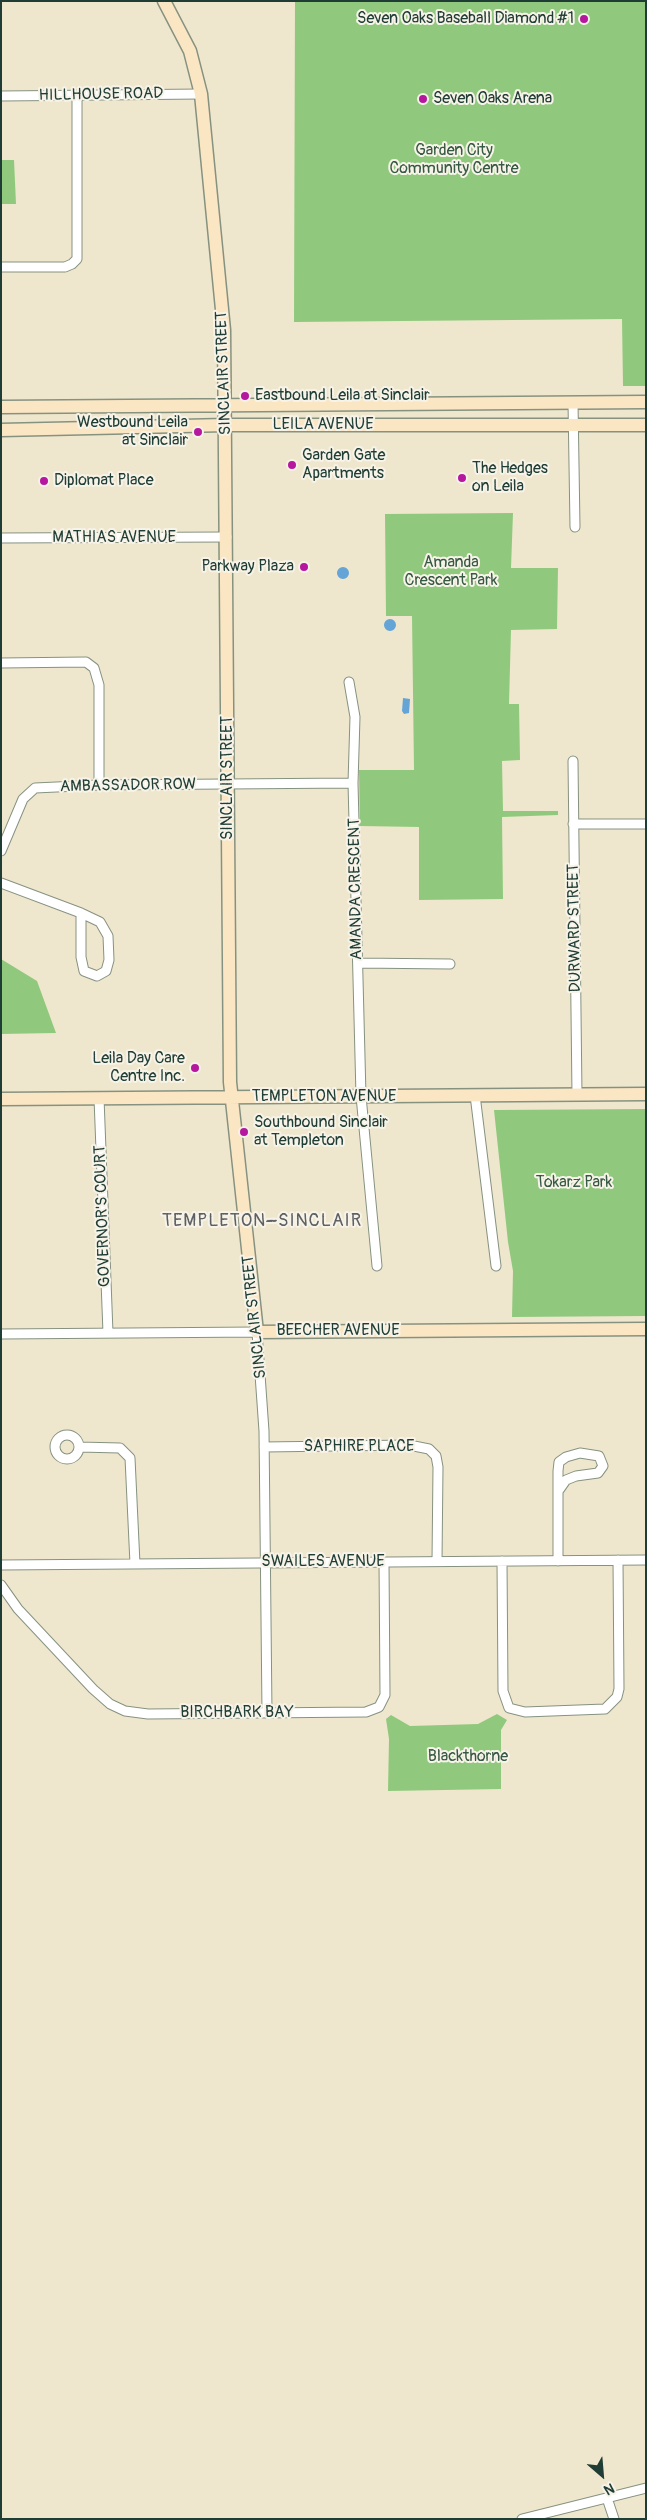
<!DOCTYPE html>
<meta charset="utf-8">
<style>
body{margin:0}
#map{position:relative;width:647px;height:2520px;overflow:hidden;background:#eee7cd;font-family:Pangolin,sans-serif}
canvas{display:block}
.frame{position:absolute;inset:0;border:2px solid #1f3d34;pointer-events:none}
.north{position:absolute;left:577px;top:2450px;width:50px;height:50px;-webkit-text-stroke:4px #f7f3e8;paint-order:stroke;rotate:153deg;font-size:14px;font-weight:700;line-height:20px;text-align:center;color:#1f3d34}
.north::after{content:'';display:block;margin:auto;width:18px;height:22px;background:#1f3d34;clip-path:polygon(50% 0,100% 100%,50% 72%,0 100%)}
</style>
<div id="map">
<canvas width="647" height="2520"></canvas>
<div class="frame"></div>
<div class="north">N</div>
</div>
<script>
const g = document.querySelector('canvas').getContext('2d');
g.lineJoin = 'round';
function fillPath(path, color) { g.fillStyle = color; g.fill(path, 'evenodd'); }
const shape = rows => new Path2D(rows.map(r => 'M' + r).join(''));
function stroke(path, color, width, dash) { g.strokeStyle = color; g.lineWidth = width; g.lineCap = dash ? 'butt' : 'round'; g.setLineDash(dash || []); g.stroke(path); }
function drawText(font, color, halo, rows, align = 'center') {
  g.font = font + ' Pangolin,sans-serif'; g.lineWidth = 4; g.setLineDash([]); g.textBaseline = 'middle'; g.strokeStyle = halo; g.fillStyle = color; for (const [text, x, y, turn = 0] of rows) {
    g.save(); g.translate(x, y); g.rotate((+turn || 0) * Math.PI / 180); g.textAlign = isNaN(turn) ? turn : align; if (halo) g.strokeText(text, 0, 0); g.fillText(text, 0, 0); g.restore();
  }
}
fillPath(shape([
 [295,1,646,1,646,386,623,386,622,319,294,322],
 [1,160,14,160,16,204,1,204],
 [513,513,511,568,558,568,557,629,511,630,509,704,519,704,520,760,502,761,503,811,558,811,558,815,502,817,503,899,419,900,419,827,360,826,359,770,414,770,412,616,386,616,385,514],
 [1,959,37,981,56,1033,1,1034],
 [646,1109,646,1316,512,1317,513,1271,508,1242,494,1110],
 [497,1714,507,1720,501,1730,501,1789,388,1791,389,1739,386,1719,391,1715,410,1726,478,1724]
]), '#90c97d');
fillPath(shape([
 '337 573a6 6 0 1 1 12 0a6 6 0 1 1-12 0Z',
 '384 625a6 6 0 1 1 12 0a6 6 0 1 1-12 0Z',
 [403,698,410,699,409,713,404,714,402,711]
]), '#64a4d7');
const street = shape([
 [1,96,201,94],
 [1,267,65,267,72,264,77,259,77,96],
 [573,402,575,527],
 [1,538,227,537],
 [1,663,86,662,94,668,99,685,99,785],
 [349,682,355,717,353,783,361,1096,377,1266],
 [573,761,577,1095],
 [573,824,646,824],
 [1,851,23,799,35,788,99,785,353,783],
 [1,883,81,913,100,922,108,936,109,960,106,971,97,976,84,971,81,957,81,913],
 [358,963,450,964],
 [475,1095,496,1266],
 [99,1098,108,1333],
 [1,1334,257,1332,264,1431,267,1713],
 '55 1447a12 12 0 1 1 24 0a12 12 0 1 1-24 0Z',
 [79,1447,120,1448,130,1458,135,1564],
 [264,1447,409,1445,429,1449,436,1456,438,1467,437,1561],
 [502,1561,503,1691,509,1708,525,1712,605,1709,617,1697,619,1689,618,1560],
 [558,1561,558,1471,559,1462,566,1457,580,1453,599,1456,603,1466,598,1473,576,1476,566,1480,559,1490],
 [1,1565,646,1560],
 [1,1585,18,1609,93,1689,110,1704,125,1711,148,1714,366,1712,379,1707,385,1695,384,1562],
 [607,2498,614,2519],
 [522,2519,646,2488]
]);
const secondary = shape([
 [164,1,190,51,201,94,224,330,230,1082,257,1332,646,1329],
 [1,407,646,402],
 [1,430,226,425,646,425],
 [1,1099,646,1094]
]);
stroke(street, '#869280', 11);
stroke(secondary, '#869280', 15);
stroke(street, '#fff', 9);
stroke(secondary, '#fbe6c4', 12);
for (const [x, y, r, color] of [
 [584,19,5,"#b5179e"],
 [423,99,5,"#b5179e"],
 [245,396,5,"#b5179e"],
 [198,432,5,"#b5179e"],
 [292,465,5,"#b5179e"],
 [462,478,5,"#b5179e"],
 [44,481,5,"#b5179e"],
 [304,567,5,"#b5179e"],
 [195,1068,5,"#b5179e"],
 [244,1132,5,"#b5179e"]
]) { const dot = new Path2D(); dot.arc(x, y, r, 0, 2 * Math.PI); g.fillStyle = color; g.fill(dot); stroke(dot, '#f7f3e8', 2); }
drawText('16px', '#1f3d34', '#f7f3e8', [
 ["Seven Oaks Baseball Diamond #1",574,19,"right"],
 ["Seven Oaks Arena",433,99],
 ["Eastbound Leila at Sinclair",255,396],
 ["Westbound Leila",188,423,"right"],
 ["at Sinclair",188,441,"right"],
 ["Garden Gate",302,456],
 ["Apartments",302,474],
 ["The Hedges",472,469],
 ["on Leila",472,487],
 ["Diplomat Place",54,481],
 ["Parkway Plaza",294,567,"right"],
 ["Leila Day Care",185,1059,"right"],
 ["Centre Inc.",185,1077,"right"],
 ["Southbound Sinclair",254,1123],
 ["at Templeton",254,1141]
], 'left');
drawText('16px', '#1f3d34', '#f7f3e8', [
 ["HILLHOUSE ROAD",101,95,-1],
 ["SINCLAIR STREET",224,373,-92],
 ["LEILA AVENUE",323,425],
 ["MATHIAS AVENUE",114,538],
 ["SINCLAIR STREET",228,778,-90],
 ["AMBASSADOR ROW",128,786,-1],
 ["AMANDA CRESCENT",356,889,-91],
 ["DURWARD STREET",575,928,-91],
 ["TEMPLETON AVENUE",324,1097],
 ["GOVERNOR'S COURT",103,1216,-92],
 ["SINCLAIR STREET",255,1317,-96],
 ["BEECHER AVENUE",338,1331],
 ["SAPHIRE PLACE",359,1447],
 ["SWAILES AVENUE",323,1562],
 ["BIRCHBARK BAY",237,1713]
]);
drawText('16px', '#365943', '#f7f3e8', [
 ["Garden City",454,151],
 ["Community Centre",454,169],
 ["Amanda",451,563],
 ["Crescent Park",451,581],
 ["Tokarz Park",574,1183],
 ["Blackthorne",468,1757]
]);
g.letterSpacing = '1px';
drawText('18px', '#5d6061', '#f7f3e8', [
 ["TEMPLETON–SINCLAIR",262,1221]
]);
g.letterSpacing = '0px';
</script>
